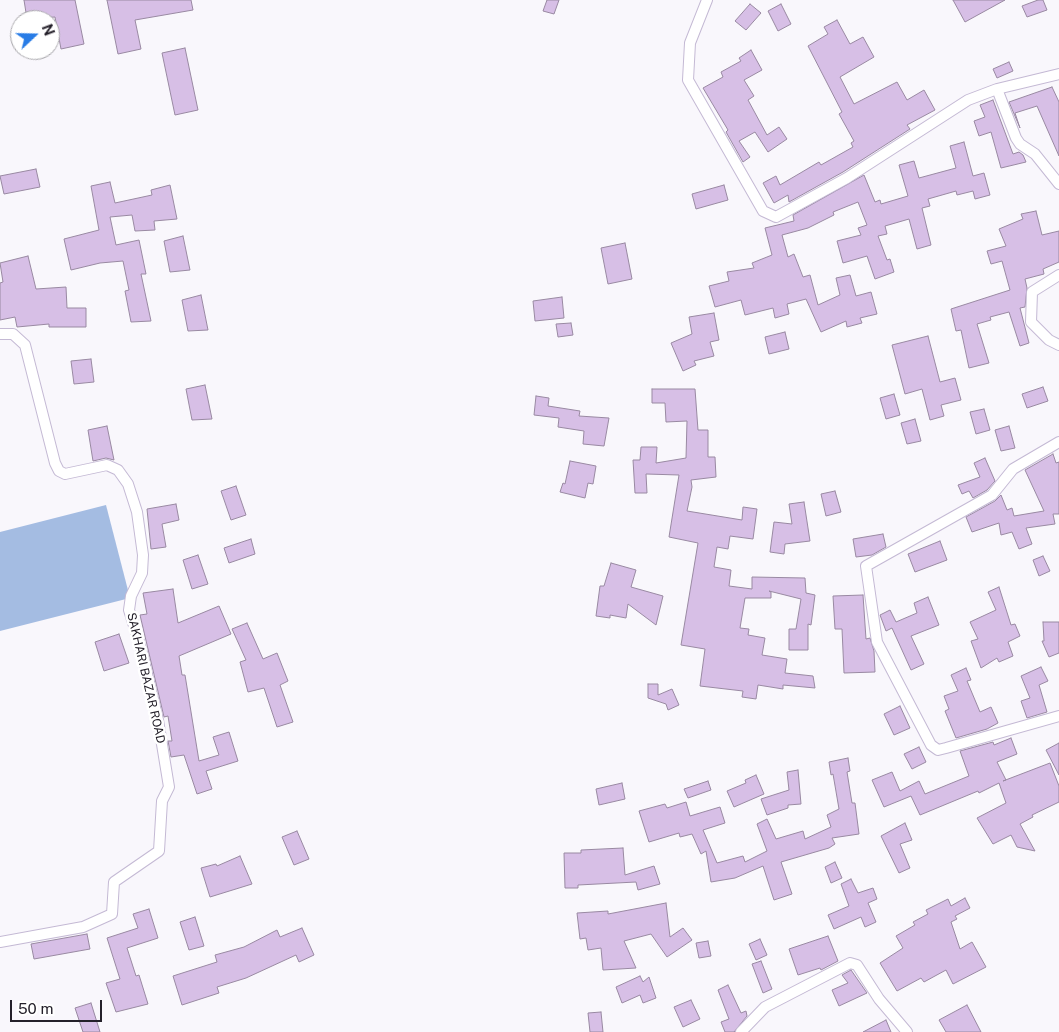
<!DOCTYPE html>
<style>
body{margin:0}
#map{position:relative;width:1059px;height:1032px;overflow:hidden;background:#f9f7fc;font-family:"Public Sans",sans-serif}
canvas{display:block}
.north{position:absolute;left:10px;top:10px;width:50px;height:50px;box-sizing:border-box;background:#fff;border:1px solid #a7a6aa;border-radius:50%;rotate:69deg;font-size:14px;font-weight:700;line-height:20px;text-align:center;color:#24202a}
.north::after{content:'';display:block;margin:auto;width:18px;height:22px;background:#287ce6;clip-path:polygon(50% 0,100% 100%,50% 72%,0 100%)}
.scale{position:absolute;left:10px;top:1000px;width:92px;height:22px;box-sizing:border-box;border:2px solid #24202a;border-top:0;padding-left:6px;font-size:15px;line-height:18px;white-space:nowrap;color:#24202a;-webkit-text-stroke:4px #fff;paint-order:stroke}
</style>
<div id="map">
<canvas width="1059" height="1032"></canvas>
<div class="north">N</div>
<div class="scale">50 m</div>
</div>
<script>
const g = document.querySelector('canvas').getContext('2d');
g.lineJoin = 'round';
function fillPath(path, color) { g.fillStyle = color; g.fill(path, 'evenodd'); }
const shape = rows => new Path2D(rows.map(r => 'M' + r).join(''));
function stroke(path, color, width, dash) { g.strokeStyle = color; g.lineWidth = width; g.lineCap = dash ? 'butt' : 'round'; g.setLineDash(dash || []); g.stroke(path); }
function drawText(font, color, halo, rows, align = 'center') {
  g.font = font + ' "Public Sans",sans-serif'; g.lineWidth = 5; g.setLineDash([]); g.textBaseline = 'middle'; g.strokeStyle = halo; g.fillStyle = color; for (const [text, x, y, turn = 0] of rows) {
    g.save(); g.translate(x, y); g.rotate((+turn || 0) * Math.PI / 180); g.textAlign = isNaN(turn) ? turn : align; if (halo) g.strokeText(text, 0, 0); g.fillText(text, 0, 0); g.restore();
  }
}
fillPath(shape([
 [106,505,130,598,0,631,0,532]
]), '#a4bce2');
const building = shape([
 [24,0,75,0,84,44,61,49,55,17,27,19,24,0],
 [107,0,191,0,193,10,135,20,141,49,118,54,107,0],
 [547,0,559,0,554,14,543,11,547,0],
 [953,0,1005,0,965,22,953,0],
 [1038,0,1043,0,1047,10,1027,17,1022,6,1038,0],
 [750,4,761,13,746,30,735,21,750,4],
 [781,4,791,24,778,31,768,11,781,4],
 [837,20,850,44,863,37,874,57,840,77,854,104,897,82,907,100,924,90,935,110,907,125,910,129,843,172,789,202,788,195,774,203,763,183,776,176,780,185,819,162,821,165,853,147,851,143,854,141,839,114,842,112,808,46,828,34,824,27,837,20],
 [185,48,198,110,175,115,162,53,185,48],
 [751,50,762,70,744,80,754,96,748,100,767,135,779,127,787,139,768,152,755,132,739,141,750,157,743,162,726,132,728,130,703,88,723,77,721,72,741,61,739,58,751,50],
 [1009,62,1013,71,997,78,993,69,1009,62],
 [1052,87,1059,102,1059,156,1037,106,1015,113,1020,128,1009,102,1052,87],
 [993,100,1013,154,1019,152,1023,155,1026,162,1001,168,991,132,979,136,974,121,985,117,980,105,993,100],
 [964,142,973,176,984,173,990,195,975,199,973,191,957,195,956,191,928,199,930,206,922,208,931,245,917,249,909,219,885,226,887,234,878,236,887,260,890,259,894,272,875,279,867,256,843,263,837,241,861,235,858,228,867,225,858,202,833,212,834,215,808,228,782,235,788,257,794,254,803,277,810,275,818,305,840,295,836,278,850,275,856,296,871,292,877,314,860,318,862,323,847,327,846,321,821,332,806,299,787,304,789,314,775,318,773,308,745,315,741,300,715,307,709,286,729,281,727,272,754,268,752,263,772,255,765,228,794,221,793,215,864,175,875,202,880,200,881,204,908,196,899,165,914,161,919,178,956,168,950,146,964,142],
 [36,169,40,187,4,194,0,176,36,169],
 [110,182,115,203,152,195,151,190,170,185,177,219,154,221,155,230,135,231,132,215,110,217,116,245,139,240,146,274,141,274,151,321,131,322,125,291,129,290,123,261,100,263,71,270,64,239,99,230,91,186,110,182],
 [724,185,728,200,696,209,692,194,724,185],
 [1036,211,1042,235,1059,231,1059,262,1043,269,1044,274,1025,279,1027,288,1025,307,1020,308,1029,343,1020,346,1009,312,990,317,991,320,977,324,989,363,969,368,961,330,956,331,951,309,1010,290,1002,261,991,264,987,251,1006,246,999,229,1023,219,1021,214,1036,211],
 [183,236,190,270,170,272,164,241,183,236],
 [625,243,632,279,608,284,601,248,625,243],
 [28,256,36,289,66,287,67,308,86,308,86,327,49,327,49,324,17,327,15,317,0,320,0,283,3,282,0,263,28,256],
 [201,295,208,330,188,331,182,300,201,295],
 [562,297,564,318,535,321,533,301,562,297],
 [714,313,719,340,710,342,714,356,694,361,696,365,683,371,671,343,692,334,689,317,714,313],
 [571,323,573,335,558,337,556,324,571,323],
 [785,332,789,349,769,354,765,337,785,332],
 [928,336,940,382,955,378,961,400,941,405,944,416,930,420,922,389,905,394,892,345,928,336],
 [91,359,94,382,74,384,71,361,91,359],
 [205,385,212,419,192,420,186,389,205,385],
 [1043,387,1048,401,1027,408,1022,394,1043,387],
 [652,389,695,389,698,430,708,430,708,457,715,457,716,477,691,480,692,487,687,511,742,520,743,507,757,509,753,539,730,536,728,549,717,547,714,567,731,570,729,586,752,589,752,577,805,578,806,593,815,595,811,625,808,624,808,650,789,650,789,629,796,629,801,599,769,591,771,592,771,598,745,598,740,628,749,629,748,635,765,638,762,655,787,659,785,673,813,676,815,688,783,685,783,689,758,685,756,699,742,697,743,691,700,686,705,649,681,645,698,543,669,537,679,475,646,474,647,493,635,493,633,460,640,460,641,447,657,447,656,463,686,458,687,421,666,422,665,403,652,403,652,389],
 [894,394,900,415,886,419,880,398,894,394],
 [536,396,549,398,548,406,580,411,579,416,609,418,604,446,583,444,584,431,558,427,559,418,534,415,536,396],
 [984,409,990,430,976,434,970,412,984,409],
 [915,419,921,441,907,444,901,423,915,419],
 [107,426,114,460,106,458,93,461,88,430,107,426],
 [1009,426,1015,448,1001,451,995,430,1009,426],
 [1053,454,1056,463,1059,462,1059,514,1053,514,1055,524,1026,528,1032,544,1019,549,1012,532,1001,535,999,523,972,532,966,517,995,501,1001,495,1007,510,1012,508,1014,516,1044,511,1025,470,1053,454],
 [985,458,995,481,987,490,973,498,969,491,962,494,958,485,980,477,974,463,985,458],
 [570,461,596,466,593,484,588,483,585,498,560,492,563,483,565,484,570,461],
 [236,486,246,515,231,520,221,491,236,486],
 [835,491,841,512,826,516,821,494,835,491],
 [804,502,810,541,785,544,784,554,770,552,774,522,792,524,789,504,804,502],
 [176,504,179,520,162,524,166,547,151,549,147,509,176,504],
 [883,534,886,547,872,555,856,557,853,539,883,534],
 [251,539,255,554,229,563,224,548,251,539],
 [940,541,947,560,915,572,908,554,940,541],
 [198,555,208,584,192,589,183,560,198,555],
 [1043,556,1050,571,1039,576,1033,560,1043,556],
 [611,563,636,570,631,587,663,596,656,625,628,604,626,618,610,615,610,618,596,616,600,586,604,586,611,563],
 [999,587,1011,625,1015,624,1020,636,1008,642,1013,656,999,662,997,658,981,668,971,641,978,639,970,622,996,610,988,592,999,587],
 [173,589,178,623,219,606,231,634,179,656,182,675,185,675,199,761,219,755,213,737,229,732,238,761,206,771,212,789,197,794,184,755,171,757,168,741,172,741,168,716,164,717,140,615,147,614,143,593,173,589],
 [863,595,866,639,870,638,874,651,875,672,844,673,842,629,835,629,833,596,863,595],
 [928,597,939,625,911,636,924,664,911,670,892,628,886,631,880,615,890,610,896,622,917,613,914,603,928,597],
 [1043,622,1059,622,1059,653,1049,657,1042,641,1044,641,1043,622],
 [247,623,263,659,277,653,288,681,280,685,293,722,277,727,264,688,248,692,240,662,246,660,232,629,247,623],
 [119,634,129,663,104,671,95,642,119,634],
 [1041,667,1048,681,1039,685,1047,712,1027,718,1021,701,1030,698,1021,676,1041,667],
 [966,668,971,680,967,681,980,712,991,707,998,723,987,729,956,738,945,711,949,709,944,696,958,691,951,675,966,668],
 [648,684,658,684,658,695,672,689,679,705,668,710,666,704,648,698,648,684],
 [900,706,910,728,894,735,884,714,900,706],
 [1011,738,1017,754,997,762,1006,780,1003,781,1050,763,1059,786,1059,802,1032,815,1033,817,1020,824,1035,851,1017,847,1011,835,993,844,977,818,1006,803,999,783,979,793,978,791,920,815,911,796,884,807,872,780,892,772,900,791,919,781,925,794,969,776,960,751,993,742,994,745,1011,738],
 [1059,743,1059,775,1046,750,1059,743],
 [919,747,926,762,912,769,904,754,919,747],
 [848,758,850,771,847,772,852,803,855,803,859,834,832,838,835,844,829,848,781,862,792,894,774,900,763,866,735,878,711,882,706,851,701,854,692,834,680,837,679,833,649,842,639,811,665,804,667,808,686,802,690,816,720,807,725,823,703,830,717,863,743,856,745,862,767,851,757,824,767,819,776,839,803,831,805,839,831,827,827,815,839,809,833,774,831,775,829,762,848,758],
 [798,770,801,804,788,805,788,808,767,815,761,799,789,790,787,772,798,770],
 [756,775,764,794,734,807,727,791,746,783,745,780,756,775],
 [708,781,711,790,688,798,684,789,708,781],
 [622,783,625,799,599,805,596,789,622,783],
 [905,823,912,840,900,844,910,868,899,873,881,836,905,823],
 [297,831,309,859,294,865,282,837,297,831],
 [623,848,625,875,654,866,660,884,638,890,636,882,578,885,578,888,565,888,564,853,581,853,581,850,623,848],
 [240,856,252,884,210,897,201,868,216,864,217,866,240,856],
 [835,862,842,878,831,883,825,867,835,862],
 [851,879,858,893,873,888,877,899,868,903,876,922,865,927,861,917,834,929,828,915,849,906,841,884,851,879],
 [965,898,970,908,955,916,957,919,951,922,960,949,972,942,986,967,953,984,946,970,924,982,921,978,897,991,880,963,903,948,896,936,915,925,913,922,928,914,926,910,948,899,951,906,965,898],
 [666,903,670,937,683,928,692,940,667,957,651,934,624,941,636,968,603,970,601,948,588,950,586,938,580,939,577,913,608,911,608,914,666,903],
 [149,909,158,938,127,948,136,976,139,975,148,1004,116,1012,106,983,120,979,107,938,138,928,133,914,149,909],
 [195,917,204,946,189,950,180,922,195,917],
 [302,928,314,955,299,962,296,955,246,978,217,987,219,993,182,1005,173,976,217,962,215,955,244,947,277,930,280,937,302,928],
 [87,934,90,949,34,959,31,944,87,934],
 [828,936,838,961,821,970,820,968,798,975,789,949,828,936],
 [760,939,767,955,756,960,749,944,760,939],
 [708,941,711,956,699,958,696,943,708,941],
 [761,961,772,989,763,993,752,964,761,961],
 [851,970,867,993,839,1006,832,990,848,983,842,975,851,970],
 [640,976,643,982,649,977,656,998,643,1003,640,995,622,1003,616,987,640,976],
 [728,985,741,1013,746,1011,747,1016,734,1032,725,1032,721,1022,729,1019,718,990,728,985],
 [691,1000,700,1019,683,1027,674,1007,691,1000],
 [91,1003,100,1032,83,1032,75,1008,91,1003],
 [967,1005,981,1032,946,1032,939,1020,967,1005],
 [601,1012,603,1032,590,1032,588,1013,601,1012],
 [886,1020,891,1032,863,1032,886,1020]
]);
fillPath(building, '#d7bfe6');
stroke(building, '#9989a2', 1);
const street = shape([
 [707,0,690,43,688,80,763,211,776,217,847,178,968,100,997,89,1059,74],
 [997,89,1016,138,1020,144,1035,154,1059,184],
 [1059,275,1032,292,1031,322,1049,340,1059,345],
 [0,334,13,334,25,345,55,463,59,471,65,474,107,465,118,470,128,484,137,512,143,555,142,573,131,596,129,610,140,645,158,720,169,787,162,801,159,851,114,882,112,914,83,927,0,942],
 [1059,442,1013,469,992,495,866,566,877,642,931,745,938,750,946,748,1059,716],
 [741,1032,765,1007,850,963,857,965,879,999,907,1032]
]);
stroke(street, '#c4b9d4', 12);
stroke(street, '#fff', 10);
drawText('12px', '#24202a', '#fff', [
 ["SAKHARI BAZAR ROAD",146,678,77]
]);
</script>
